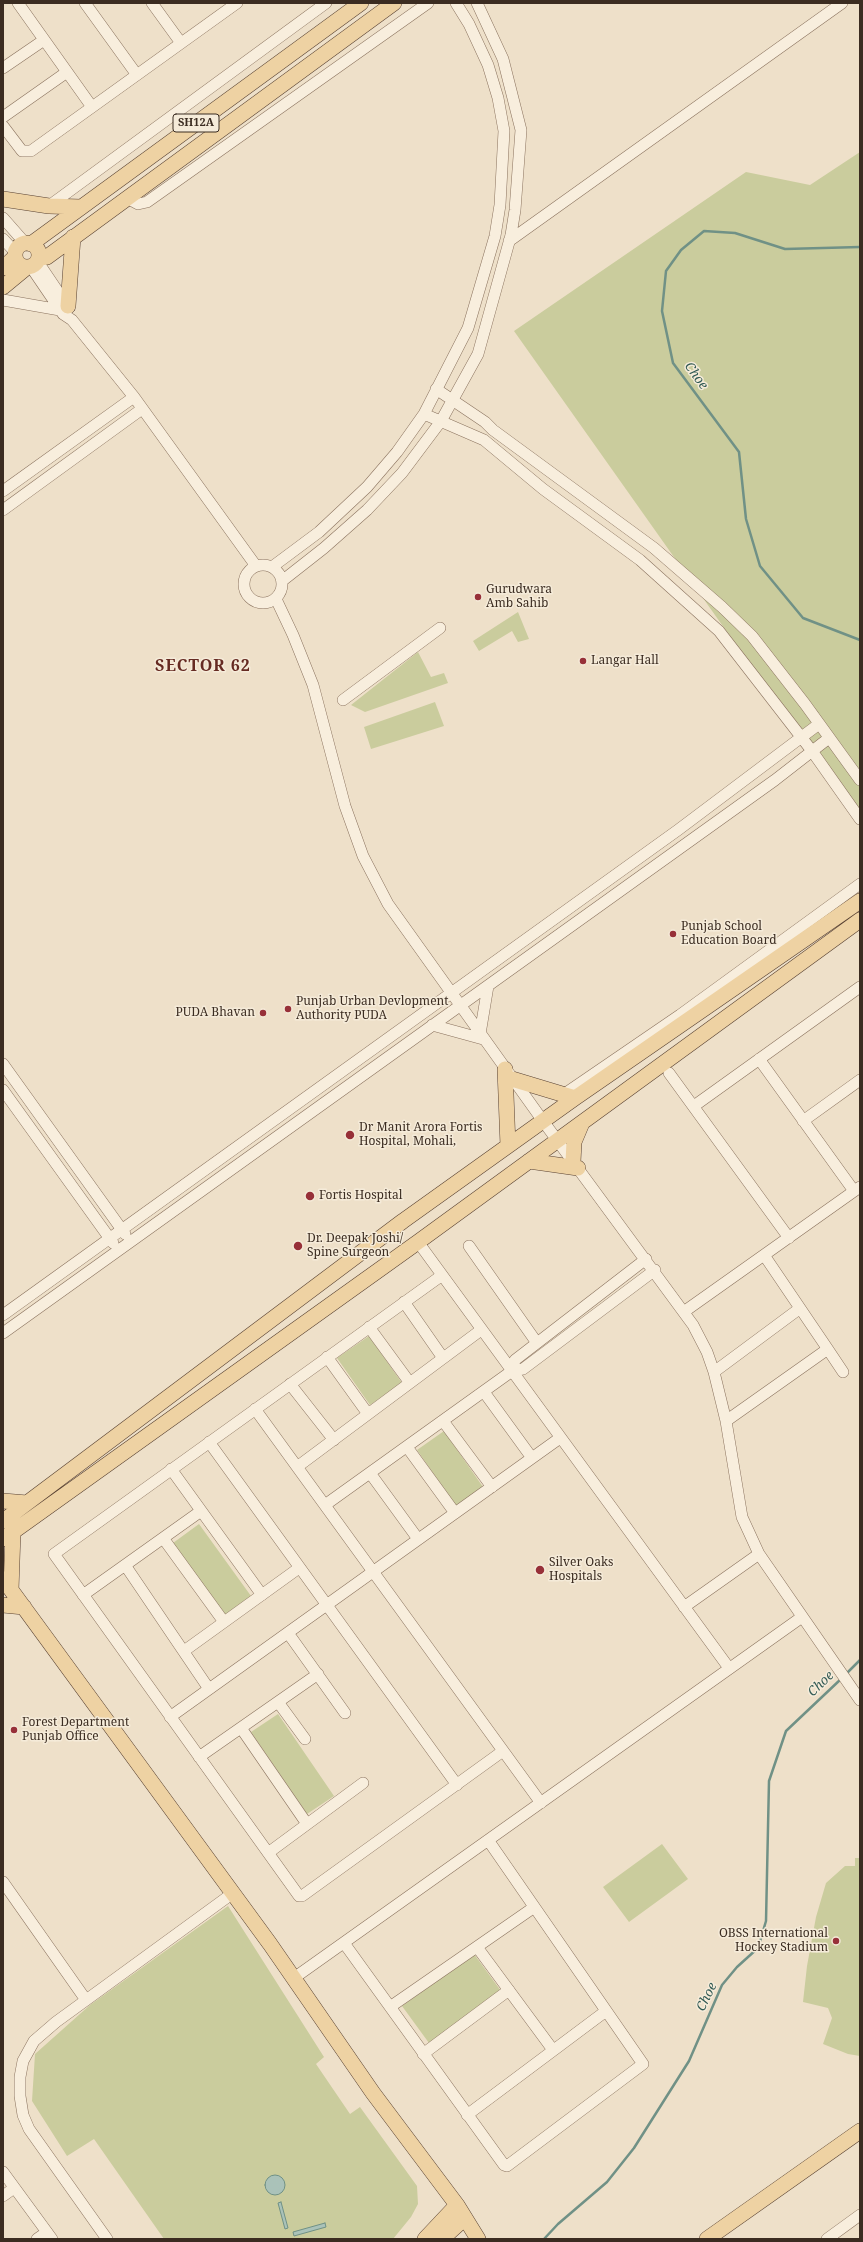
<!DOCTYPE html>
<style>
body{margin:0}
#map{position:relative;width:863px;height:2242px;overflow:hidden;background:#eee0c9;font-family:"Noto Serif",serif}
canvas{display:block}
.frame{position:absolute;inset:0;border:4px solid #3b2c21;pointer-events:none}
</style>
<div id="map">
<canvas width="863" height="2242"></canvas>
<div class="frame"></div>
</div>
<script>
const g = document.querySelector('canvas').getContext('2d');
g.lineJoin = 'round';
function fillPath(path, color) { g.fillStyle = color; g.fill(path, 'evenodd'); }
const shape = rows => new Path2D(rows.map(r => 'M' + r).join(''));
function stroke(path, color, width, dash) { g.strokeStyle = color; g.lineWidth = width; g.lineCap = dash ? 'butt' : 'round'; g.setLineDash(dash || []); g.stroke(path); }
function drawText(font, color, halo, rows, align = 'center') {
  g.font = font + ' "Noto Serif",serif'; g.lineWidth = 3; g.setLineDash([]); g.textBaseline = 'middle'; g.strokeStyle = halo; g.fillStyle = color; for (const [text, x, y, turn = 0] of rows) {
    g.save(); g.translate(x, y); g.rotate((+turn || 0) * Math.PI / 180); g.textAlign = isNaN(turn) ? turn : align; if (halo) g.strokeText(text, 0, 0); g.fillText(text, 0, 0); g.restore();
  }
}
fillPath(shape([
 [860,152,860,820,514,331,746,172,810,185],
 [518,612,529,639,518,642,512,631,479,651,473,641],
 [418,652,431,677,444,673,448,683,365,712,351,705],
 [435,702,444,726,371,749,364,727],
 [369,1336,402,1383,370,1405,337,1358],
 [444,1431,483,1487,456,1506,417,1450],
 [199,1524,251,1596,225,1615,173,1543],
 [278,1714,334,1796,307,1814,251,1732],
 [662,1844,688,1879,629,1922,603,1887],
 [855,1858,860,1858,860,2056,848,2054,823,2044,832,2018,828,2008,803,2002,807,1966,816,1917,826,1883,845,1866,855,1866],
 [228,1906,324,2057,316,2064,350,2114,360,2107,417,2186,418,2204,411,2217,393,2239,164,2239,94,2139,67,2156,32,2101,35,2054,90,2005],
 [474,1954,501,1991,429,2043,402,2006]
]), '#cacc9d');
const water = shape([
 '265 2185a10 10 0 1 1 20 0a10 10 0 1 1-20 0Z',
 [281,2202,288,2228,285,2229,278,2203,281,2202],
 [325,2223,326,2227,294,2236,293,2232,325,2223]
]);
fillPath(water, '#aac2b9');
stroke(water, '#709186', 1);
stroke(shape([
 [860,247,785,249,735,233,704,231,681,250,666,271,662,311,673,363,739,452,746,519,760,566,803,618,860,640],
 [846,1674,860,1660],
 [544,2239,558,2224,607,2182,634,2148,689,2061,722,1985,737,1967,758,1948,766,1921,769,1781,786,1731,841,1679]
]), '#709186', 2.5);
const minor = shape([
 [18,3,92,107],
 [85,3,137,75],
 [152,3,181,43],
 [3,68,44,40],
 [3,117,67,72],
 [3,126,22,151,31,151,237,3],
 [127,198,138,204,147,202,428,3],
 [49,206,326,3],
 [3,218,25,243],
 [3,239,15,252],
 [509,241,842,3],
 [38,262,69,308],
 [31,267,63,314,72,320,134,397,256,566],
 [3,300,60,310],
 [436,389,485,422,493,430,654,548,722,607,752,636,805,704,860,780],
 [424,414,484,440,543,489,640,560,719,631,812,751,860,819],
 [3,491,134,397],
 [3,510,142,409],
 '244 584a19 19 0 1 1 38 0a19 19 0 1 1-38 0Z',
 [272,567,319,532,367,487,397,452,424,414,468,328,495,236,500,205,504,131,498,98,488,65,469,24,456,3],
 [282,581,324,548,367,510,402,473,441,421,478,354,511,235,515,210,521,130,503,59,477,3],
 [276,599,293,635,313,685,345,806,363,856,388,904,543,1121,693,1325,707,1352,714,1372,726,1421,742,1517,759,1554,860,1700],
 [343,700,440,628],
 [432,1025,483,1039],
 [480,1034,488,986],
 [759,1059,854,1191],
 [3,1064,125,1234],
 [669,1073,789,1238],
 [3,1090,113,1243],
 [563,1095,680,1015,860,884],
 [694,1106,860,987],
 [803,1121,860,1080],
 [418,1242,729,1668],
 [469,1246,537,1343],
 [441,1276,54,1554,299,1896,302,1896,503,1751],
 [404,1302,443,1358],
 [685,1311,860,1187],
 [3,1315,678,830,819,724],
 [369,1327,410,1383],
 [3,1333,775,780,829,738],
 [827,1348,843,1372],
 [327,1357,368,1414],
 [512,1371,515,1360,646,1259],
 [714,1372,799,1309],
 [290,1384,334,1440],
 [484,1392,532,1458],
 [255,1409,541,1803],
 [443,1421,492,1487],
 [726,1421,825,1351,827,1348,764,1255],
 [209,1442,457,1785],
 [407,1447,455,1513],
 [297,1467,481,1330],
 [171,1469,262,1595],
 [370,1473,418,1539],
 [325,1505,512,1371,523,1369,655,1270],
 [163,1538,224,1622],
 [125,1565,209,1689],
 [83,1595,201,1511],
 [684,1607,759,1554],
 [288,1633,345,1713],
 [184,1651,299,1568],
 [278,1702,305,1739],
 [170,1717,560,1438],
 [241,1728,307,1824],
 [199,1757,318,1674],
 [268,1853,363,1783],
 [3,1882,86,2000],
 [344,1943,504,2165,507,2166,643,2064,488,1840],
 [477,1947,553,2050],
 [294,1978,802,1617],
 [390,2007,533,1908],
 [423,2054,509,1990],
 [467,2115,606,2011],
 [3,2172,52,2239],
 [3,2196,14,2188],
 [37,2239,47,2232],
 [107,2239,29,2129,23,2115,20,2096,20,2077,23,2061,34,2041,56,2022,233,1893],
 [827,2239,860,2215]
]);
const major = shape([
 [3,199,49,206,81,207],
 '15 255a12 12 0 1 1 24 0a12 12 0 1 1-24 0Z',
 [31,244,361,3],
 [40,258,47,257,394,3],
 [3,268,15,257],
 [3,287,26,268],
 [68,306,73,237],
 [505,1069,508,1146],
 [512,1079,575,1098],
 [529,1161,578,1168],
 [573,1162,574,1142,582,1123],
 [3,1501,27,1503],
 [3,1521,403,1221,575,1098,860,901],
 [3,1539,418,1242,860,920],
 [3,1579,270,1944,373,2093,457,2205,478,2239],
 [11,1590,13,1532],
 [3,1605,24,1607],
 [425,2239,457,2205],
 [442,2239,465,2218],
 [707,2239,860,2131]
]);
stroke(minor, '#8a725e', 12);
stroke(major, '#584132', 16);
stroke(minor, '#f8eedd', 11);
stroke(major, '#eed2a3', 15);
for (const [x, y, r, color] of [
 [478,597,4,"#973038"],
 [583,661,4,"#973038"],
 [673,934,4,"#973038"],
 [288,1009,4,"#973038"],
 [263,1013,4,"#973038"],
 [350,1135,5,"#973038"],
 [310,1196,5,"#973038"],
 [298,1246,5,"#973038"],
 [540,1570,5,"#973038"],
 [14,1730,4,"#973038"],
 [836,1941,4,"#973038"]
]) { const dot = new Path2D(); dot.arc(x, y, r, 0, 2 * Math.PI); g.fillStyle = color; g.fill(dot); stroke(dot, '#f5ebd9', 1.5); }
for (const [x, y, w] of [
 [196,123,46]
]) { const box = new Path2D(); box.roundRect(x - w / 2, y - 9, w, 18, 3); g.fillStyle = '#f5ebd9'; g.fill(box); stroke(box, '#3b2c21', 1); }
drawText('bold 11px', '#3b2c21', null, [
 ["SH12A",196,123]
]);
drawText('12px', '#3b2c21', '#f5ebd9', [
 ["Gurudwara",486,590],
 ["Amb Sahib",486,604],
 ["Langar Hall",591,661],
 ["Punjab School",681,927],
 ["Education Board",681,941],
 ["Punjab Urban Devlopment",296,1002],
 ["Authority PUDA",296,1016],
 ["PUDA Bhavan",255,1013,"right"],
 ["Dr Manit Arora Fortis",359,1128],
 ["Hospital, Mohali,",359,1142],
 ["Fortis Hospital",319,1196],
 ["Dr. Deepak Joshi/",307,1239],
 ["Spine Surgeon",307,1253],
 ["Silver Oaks",549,1563],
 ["Hospitals",549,1577],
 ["Forest Department",22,1723],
 ["Punjab Office",22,1737],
 ["OBSS International",828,1934,"right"],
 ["Hockey Stadium",828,1948,"right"]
], 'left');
drawText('italic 13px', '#315a54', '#f5ebd9', [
 ["Choe",696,376,54],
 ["Choe",821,1684,-44],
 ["Choe",707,1997,-64]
]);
g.letterSpacing = '1px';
drawText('bold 16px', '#662b22', '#f5ebd9', [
 ["SECTOR 62",203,666]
]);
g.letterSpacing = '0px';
</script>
